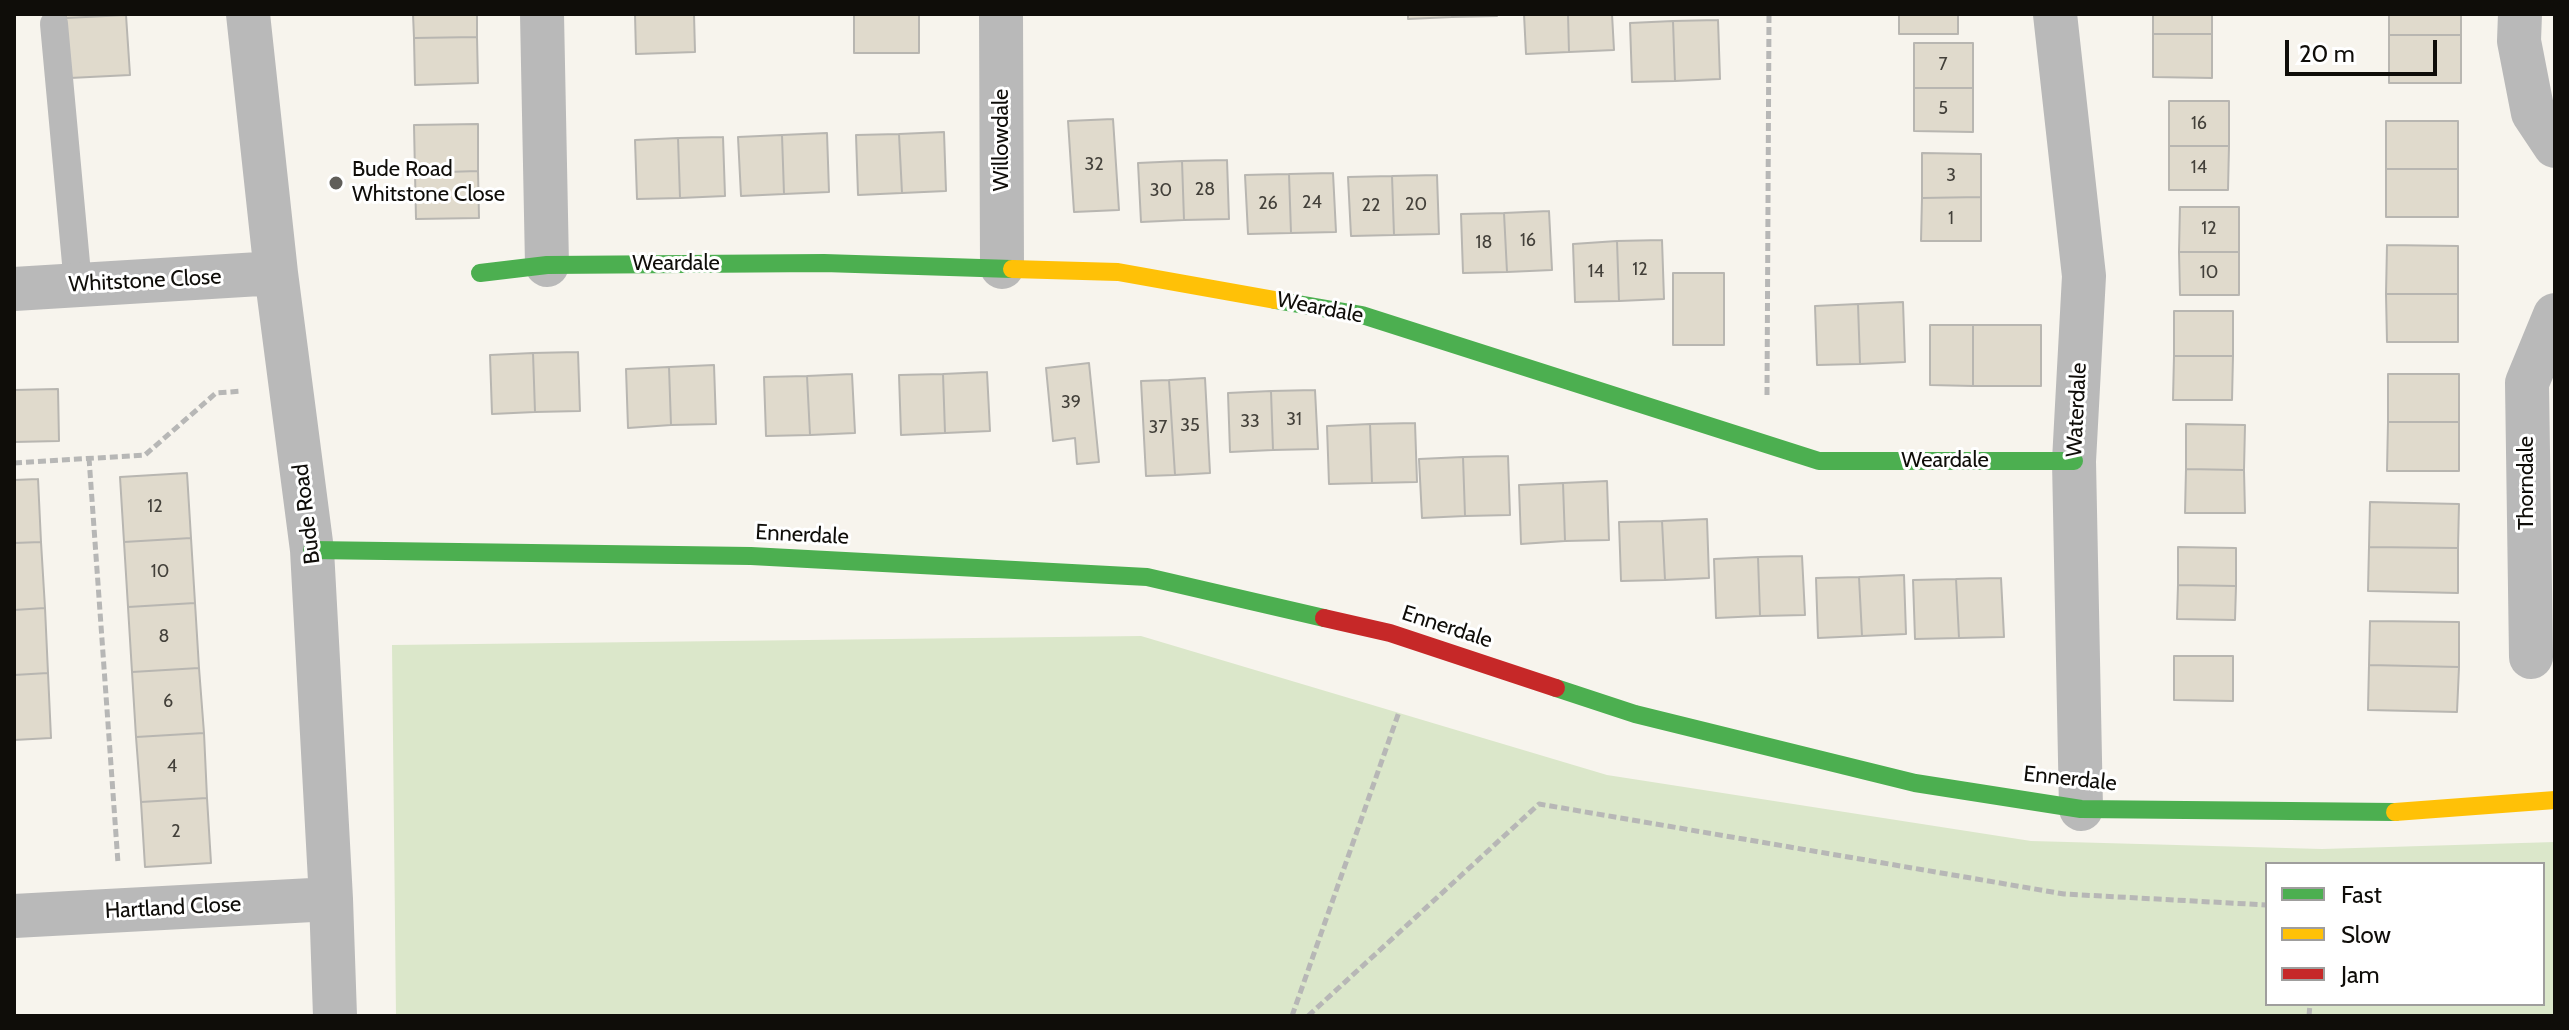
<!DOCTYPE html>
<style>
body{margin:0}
#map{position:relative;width:2569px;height:1030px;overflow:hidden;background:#f7f4ed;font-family:Cabin,sans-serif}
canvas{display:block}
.frame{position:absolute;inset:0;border:16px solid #0f0d09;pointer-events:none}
.legend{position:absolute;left:2265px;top:862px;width:280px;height:144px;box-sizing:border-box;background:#fff;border:2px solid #9f9e9d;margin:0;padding:10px 14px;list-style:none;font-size:24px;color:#0f0d09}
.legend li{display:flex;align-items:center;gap:16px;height:40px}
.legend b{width:40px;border:2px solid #9f9e9d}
.scale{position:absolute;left:2285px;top:40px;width:152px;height:36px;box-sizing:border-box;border:4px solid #0f0d09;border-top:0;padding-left:10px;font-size:24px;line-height:28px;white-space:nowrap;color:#0f0d09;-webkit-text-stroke:6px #fff;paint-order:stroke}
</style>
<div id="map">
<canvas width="2569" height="1030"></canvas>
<div class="frame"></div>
<ul class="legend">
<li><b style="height:10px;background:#4caf50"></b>Fast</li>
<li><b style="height:10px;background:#ffc107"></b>Slow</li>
<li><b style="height:10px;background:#c62828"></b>Jam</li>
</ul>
<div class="scale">20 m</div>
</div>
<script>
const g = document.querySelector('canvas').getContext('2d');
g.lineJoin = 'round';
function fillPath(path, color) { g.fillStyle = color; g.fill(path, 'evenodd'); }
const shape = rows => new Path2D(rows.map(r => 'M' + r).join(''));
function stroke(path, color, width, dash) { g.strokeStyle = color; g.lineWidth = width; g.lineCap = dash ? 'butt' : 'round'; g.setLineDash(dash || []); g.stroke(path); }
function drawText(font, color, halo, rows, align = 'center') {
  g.font = font + ' Cabin,sans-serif'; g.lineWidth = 6; g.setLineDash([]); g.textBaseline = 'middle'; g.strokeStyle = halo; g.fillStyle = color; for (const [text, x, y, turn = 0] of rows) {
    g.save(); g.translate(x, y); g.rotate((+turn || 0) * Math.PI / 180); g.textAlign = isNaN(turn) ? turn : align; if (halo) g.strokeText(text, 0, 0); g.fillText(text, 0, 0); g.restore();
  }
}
fillPath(shape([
 [1141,636,1607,775,2031,841,2322,849,2555,842,2555,1016,396,1016,392,645],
 [2543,864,2543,1004,2267,1004,2267,864]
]), '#dbe7ca');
const building = shape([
 [66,14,126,14,126,15,66,18,66,14],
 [413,14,477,14,477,37,414,38,413,14],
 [635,14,694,14,695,52,636,54,635,14],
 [919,14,919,53,854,53,854,15,919,14],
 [1408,14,1452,14,1452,17,1408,19,1408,14],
 [1452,14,1497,14,1497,16,1452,17,1452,14],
 [1524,14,1568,14,1569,52,1526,54,1524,14],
 [1568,14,1612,14,1614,50,1569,52,1568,14],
 [1899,14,1958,14,1958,34,1899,34,1899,14],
 [2153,14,2212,14,2212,34,2153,34,2153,14],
 [2389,14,2461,14,2461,35,2389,35,2389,14],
 [126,15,130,75,70,78,66,18,126,15],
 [1718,20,1720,79,1675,81,1673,21,1718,20],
 [1673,21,1675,81,1632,82,1630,23,1673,21],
 [2153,34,2212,34,2212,78,2153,77,2153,34],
 [2389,35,2461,35,2461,83,2389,83,2389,35],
 [477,37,478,83,415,85,414,38,477,37],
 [1914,43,1973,43,1973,88,1914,88,1914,43],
 [1914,88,1973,88,1973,132,1914,131,1914,88],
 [2169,101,2229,101,2229,146,2169,146,2169,101],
 [1113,119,1119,210,1074,212,1068,121,1113,119],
 [2386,121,2458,121,2458,169,2386,169,2386,121],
 [478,124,478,171,415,173,414,125,478,124],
 [944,132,946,191,902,193,899,134,944,132],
 [827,133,829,192,784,194,782,135,827,133],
 [899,134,902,193,858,195,856,135,899,134],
 [782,135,784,194,741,196,738,137,782,135],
 [723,137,725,196,680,198,678,138,723,137],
 [678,138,680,198,637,199,635,140,678,138],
 [2169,146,2229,146,2228,190,2169,190,2169,146],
 [1922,153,1981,154,1981,197,1922,198,1922,153],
 [1227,160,1229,219,1184,220,1182,161,1227,160],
 [1182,161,1184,220,1141,222,1138,163,1182,161],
 [2386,169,2458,169,2458,217,2386,217,2386,169],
 [478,171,479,218,416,219,415,173,478,171],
 [1333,173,1336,232,1291,233,1289,174,1333,173],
 [1289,174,1291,233,1248,234,1245,175,1289,174],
 [1437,175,1439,234,1394,235,1392,176,1437,175],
 [1392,176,1394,235,1351,236,1348,177,1392,176],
 [1981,197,1981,241,1921,241,1922,198,1981,197],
 [2180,207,2239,207,2239,252,2179,252,2180,207],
 [1549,211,1552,270,1507,272,1504,213,1549,211],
 [1504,213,1507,272,1463,273,1461,214,1504,213],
 [1662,240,1664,299,1619,301,1617,241,1662,240],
 [1617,241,1619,301,1575,302,1573,244,1617,241],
 [2387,245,2458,246,2458,294,2386,294,2387,245],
 [2179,252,2239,252,2239,295,2180,295,2179,252],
 [1673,273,1724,273,1724,345,1673,345,1673,273],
 [2386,294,2458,294,2458,342,2387,342,2386,294],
 [1903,302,1905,362,1860,364,1858,304,1903,302],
 [1858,304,1860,364,1817,365,1815,306,1858,304],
 [2174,311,2233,311,2233,356,2174,356,2174,311],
 [1930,325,1973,325,1973,386,1930,385,1930,325],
 [1973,325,2041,325,2041,386,1973,386,1973,325],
 [578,352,580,411,535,412,533,353,578,352],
 [533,353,535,412,492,414,490,355,533,353],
 [2174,356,2233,356,2232,400,2173,400,2174,356],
 [1089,363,1099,462,1077,464,1075,438,1053,441,1046,368,1089,363],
 [714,365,716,424,671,425,669,367,714,365],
 [669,367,671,425,628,428,626,369,669,367],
 [987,372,990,431,945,433,943,374,987,372],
 [852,374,855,433,810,435,807,376,852,374],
 [943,374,945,433,901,435,899,375,943,374],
 [2388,374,2459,374,2459,422,2388,422,2388,374],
 [807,376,810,435,766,436,764,377,807,376],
 [1205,378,1210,473,1175,475,1169,380,1205,378],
 [1169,380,1175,475,1146,476,1141,381,1169,380],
 [58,389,59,441,14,442,14,390,58,389],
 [1315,390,1318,449,1273,450,1271,391,1315,390],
 [1271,391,1273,450,1230,452,1228,393,1271,391],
 [2388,422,2459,422,2459,471,2387,471,2388,422],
 [1415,423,1417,482,1372,483,1370,424,1415,423],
 [1370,424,1372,483,1329,484,1327,426,1370,424],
 [2186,424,2245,425,2244,470,2186,469,2186,424],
 [1508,456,1510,515,1465,516,1463,457,1508,456],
 [1463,457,1465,516,1422,518,1419,459,1463,457],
 [2186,469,2244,470,2245,513,2185,513,2186,469],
 [187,473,191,538,124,542,120,477,187,473],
 [38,479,41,542,14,543,14,480,38,479],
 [1607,481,1609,540,1565,541,1563,483,1607,481],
 [1563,483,1565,541,1521,544,1519,485,1563,483],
 [2370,502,2459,504,2458,548,2369,547,2370,502],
 [1707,519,1709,578,1665,580,1662,521,1707,519],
 [1662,521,1665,580,1621,581,1619,522,1662,521],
 [191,538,195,603,128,607,124,542,191,538],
 [41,542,45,608,14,610,14,543,41,542],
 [2178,547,2236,548,2236,586,2178,585,2178,547],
 [2369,547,2458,548,2458,593,2368,591,2369,547],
 [1802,556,1805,615,1760,616,1758,557,1802,556],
 [1758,557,1760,616,1716,618,1714,559,1758,557],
 [1904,575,1906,634,1862,636,1859,577,1904,575],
 [1859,577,1862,636,1818,638,1816,578,1859,577],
 [2001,578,2004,637,1959,638,1956,579,2001,578],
 [1956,579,1959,638,1915,639,1913,580,1956,579],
 [2178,585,2236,586,2235,620,2177,619,2178,585],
 [195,603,199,668,132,672,128,607,195,603],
 [45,608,48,673,14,675,14,610,45,608],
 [2370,621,2459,622,2459,667,2369,665,2370,621],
 [2174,656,2233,656,2233,701,2174,700,2174,656],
 [2369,665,2459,667,2457,712,2368,710,2369,665],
 [199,668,204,733,136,737,132,672,199,668],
 [48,673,51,738,14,740,14,675,48,673],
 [204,733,207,798,141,802,136,737,204,733],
 [207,798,211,863,145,867,141,802,207,798]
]);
fillPath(building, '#e0dacc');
stroke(building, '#b8b6b1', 2);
stroke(shape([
 [1767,395,1769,14],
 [89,458,118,863],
 [14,463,145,455,216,393,242,391],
 [1292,1016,1399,712],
 [1308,1016,1539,804,2064,894,2267,905],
 [2309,1016,2310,1004]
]), '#b7b7b6', 5, [8, 4]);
stroke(shape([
 [54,24,78,285]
]), '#b9b9b9', 28);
stroke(shape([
 [248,14,276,273,312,550,331,899,335,1016],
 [542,14,547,265],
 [1001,14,1002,267],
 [2055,14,2084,276,2074,461,2081,809],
 [2520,14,2519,41,2533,113,2555,146],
 [14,289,276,273],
 [2531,657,2527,383,2555,315],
 [14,916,331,899]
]), '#b9b9b9', 44);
stroke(shape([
 [480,273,547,265,824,263,1012,269],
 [1275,300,1362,315,1819,461,2074,461],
 [312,550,751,556,1147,577,1324,618],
 [1556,688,1635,714,1915,783,2081,809,2395,812]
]), '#4caf50', 18);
stroke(shape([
 [1012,269,1118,272,1275,300],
 [2395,812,2555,800]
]), '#ffc107', 18);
stroke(shape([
 [1324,618,1390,633,1556,688]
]), '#c62828', 18);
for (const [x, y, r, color] of [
 [336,183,8,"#605e59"]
]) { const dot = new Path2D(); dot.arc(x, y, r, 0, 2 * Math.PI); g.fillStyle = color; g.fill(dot); stroke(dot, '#fff', 3); }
drawText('18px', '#43403a', null, [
 ["7",1943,65],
 ["5",1943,109],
 ["16",2199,124],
 ["32",1094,165],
 ["14",2199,168],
 ["3",1951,176],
 ["28",1205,190],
 ["30",1161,191],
 ["24",1312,203],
 ["26",1268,204],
 ["20",1416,205],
 ["22",1371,206],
 ["1",1951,219],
 ["12",2209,229],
 ["16",1528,241],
 ["18",1484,243],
 ["12",1640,270],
 ["14",1596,272],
 ["10",2209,273],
 ["39",1071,403],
 ["31",1294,420],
 ["33",1250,422],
 ["35",1190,426],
 ["37",1158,428],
 ["12",155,507],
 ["10",160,572],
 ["8",164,637],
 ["6",168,702],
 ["4",172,767],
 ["2",176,832]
]);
drawText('22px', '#0f0d09', '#fff', [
 ["Willowdale",1002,140,-90],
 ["Weardale",676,264],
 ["Whitstone Close",145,281,-3],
 ["Weardale",1320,308,11],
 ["Waterdale",2077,410,-87],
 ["Weardale",1945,461],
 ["Thorndale",2527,483,-90],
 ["Bude Road",307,514,-97],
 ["Ennerdale",802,535,3],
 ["Ennerdale",1447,627,18],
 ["Ennerdale",2070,779,6],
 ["Hartland Close",173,908,-3]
]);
drawText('22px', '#0f0d09', '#fff', [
 ["Bude Road",352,170],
 ["Whitstone Close",352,195]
], 'left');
</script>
